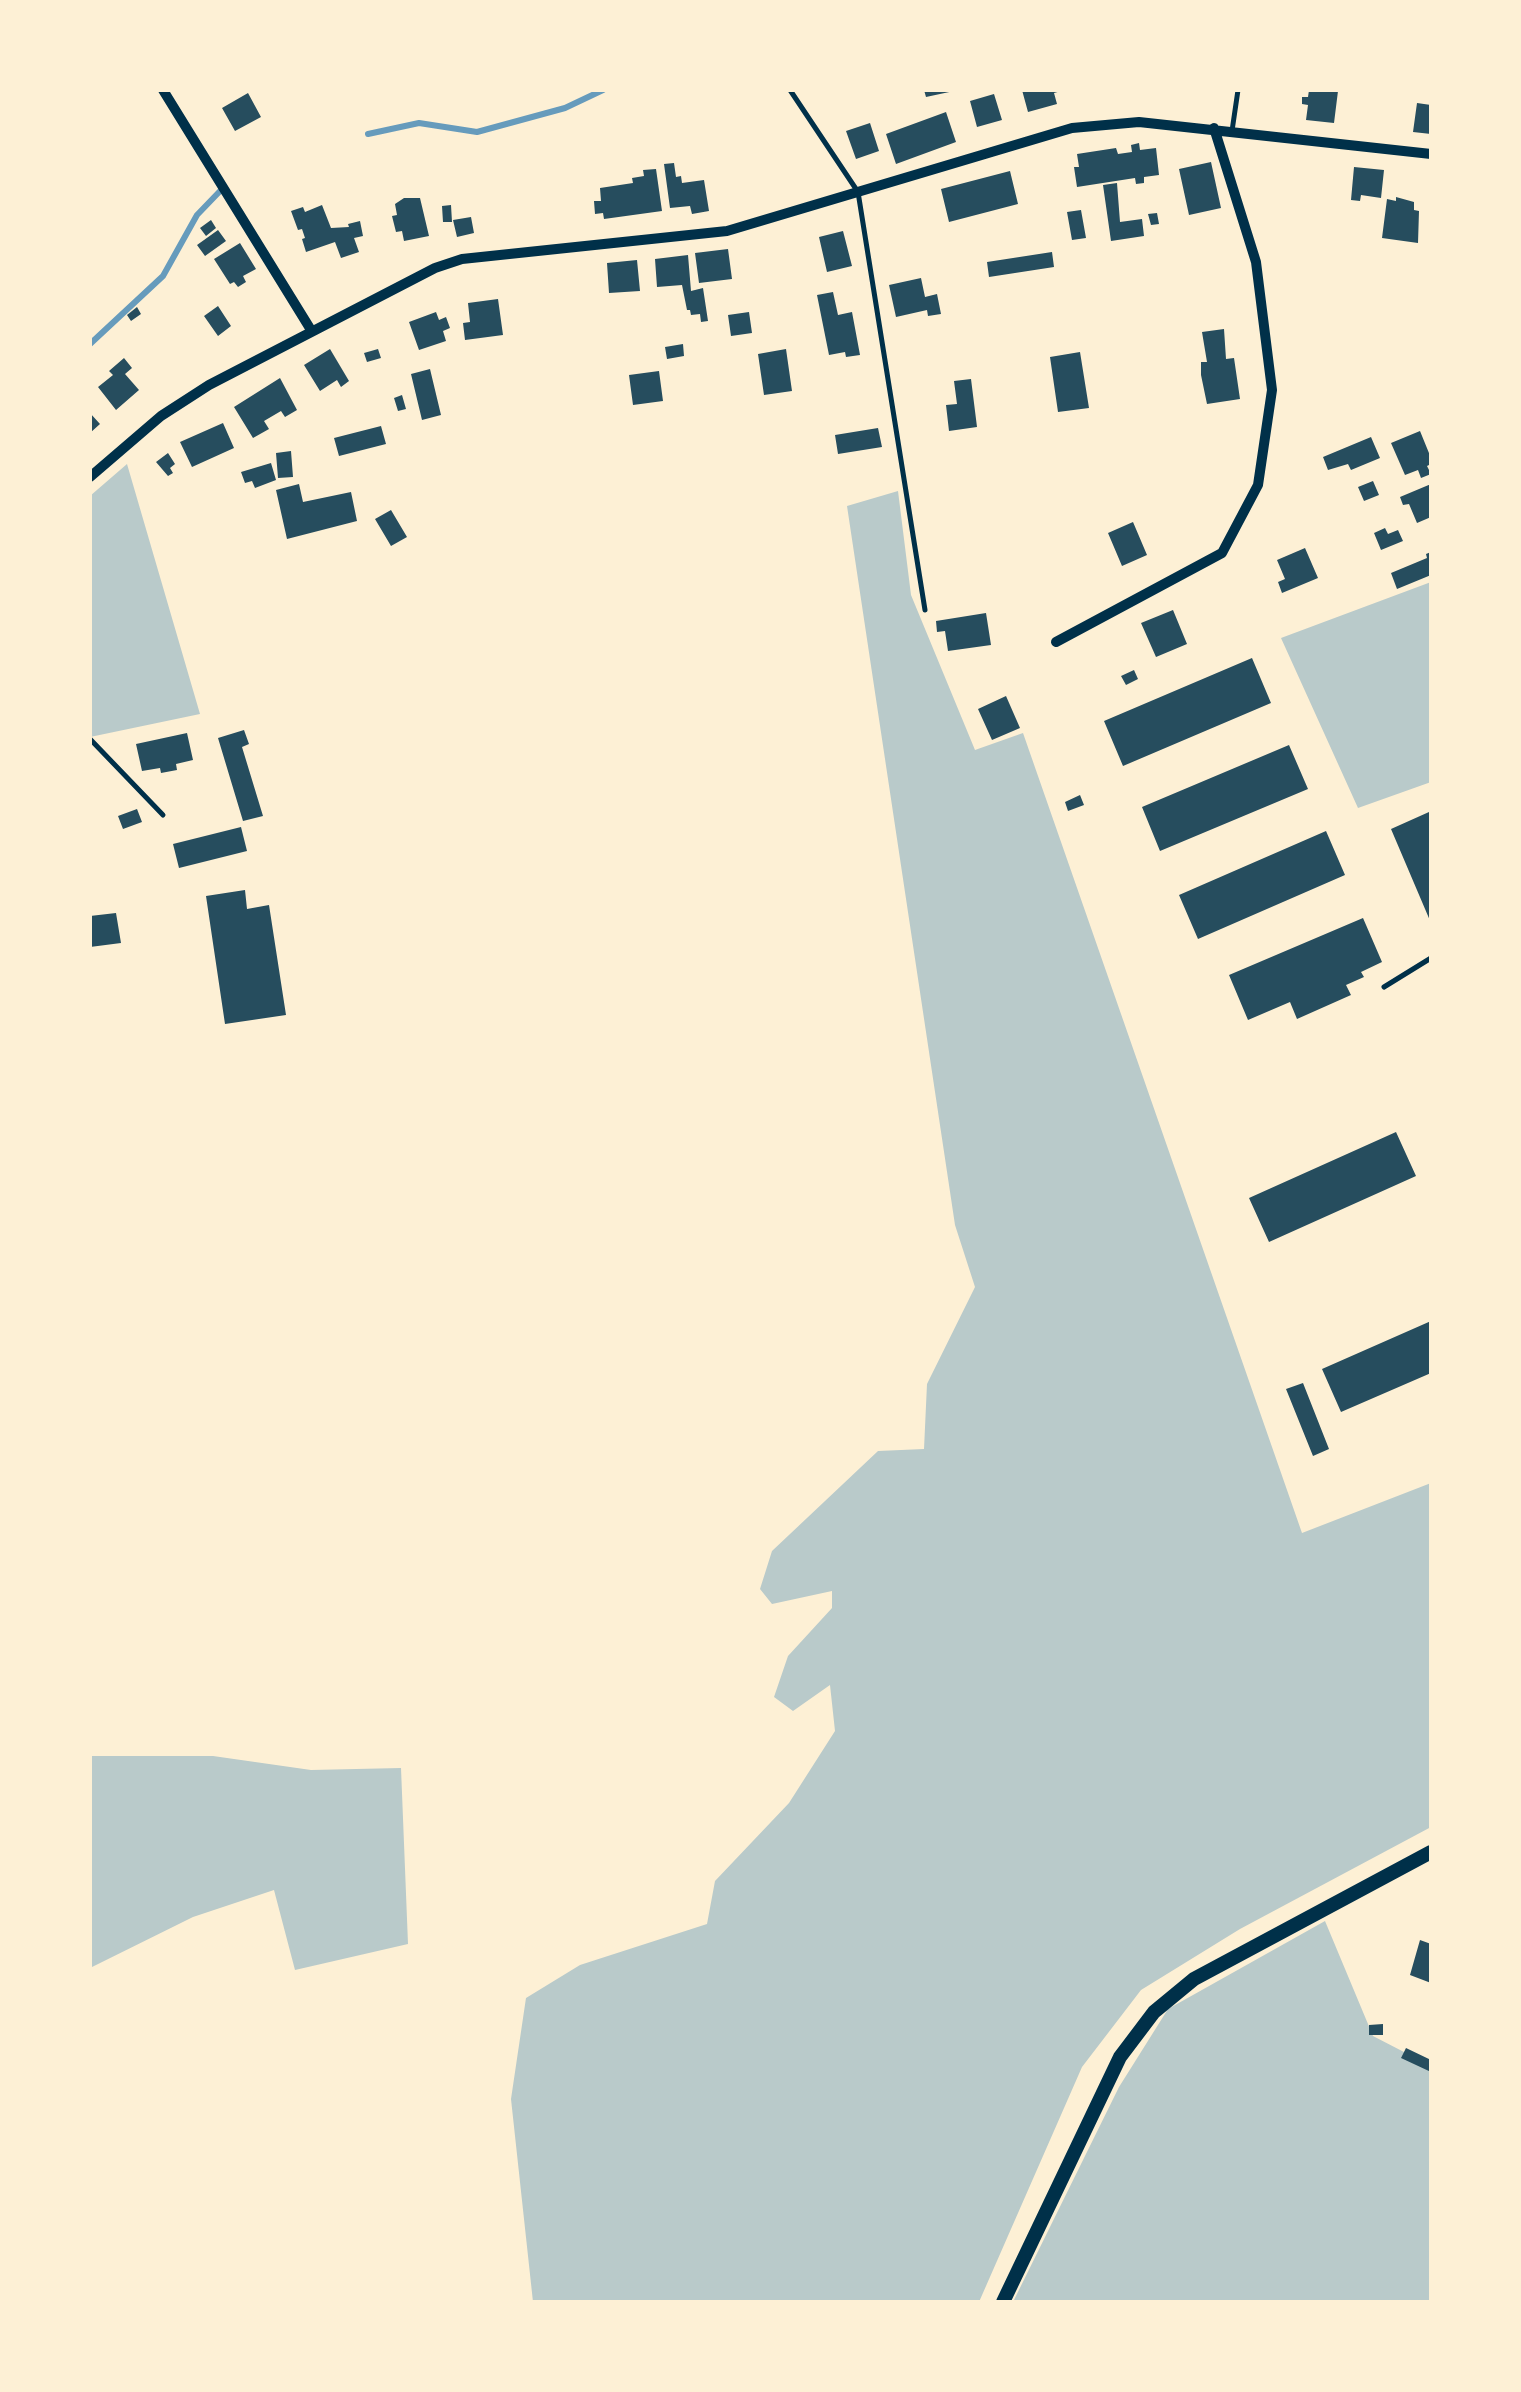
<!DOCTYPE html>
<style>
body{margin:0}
#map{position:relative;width:1521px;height:2392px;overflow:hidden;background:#fdf0d5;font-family:"Noto Serif",serif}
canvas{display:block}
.frame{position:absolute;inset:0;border:92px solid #fdf0d5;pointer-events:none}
</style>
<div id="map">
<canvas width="1521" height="2392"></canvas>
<div class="frame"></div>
</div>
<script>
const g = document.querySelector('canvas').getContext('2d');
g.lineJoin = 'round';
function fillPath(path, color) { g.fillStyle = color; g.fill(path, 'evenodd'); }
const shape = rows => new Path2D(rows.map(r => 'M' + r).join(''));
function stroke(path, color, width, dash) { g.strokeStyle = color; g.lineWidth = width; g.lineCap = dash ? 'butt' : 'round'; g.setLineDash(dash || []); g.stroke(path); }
fillPath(shape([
 [127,464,200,714,90,737,90,496],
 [898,491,911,595,975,750,1023,733,1302,1533,1431,1483,1431,1827,1240,1929,1141,1990,1082,2067,979,2302,533,2302,511,2099,526,1998,580,1965,707,1924,715,1881,789,1803,835,1731,830,1685,793,1711,774,1697,788,1656,832,1608,832,1591,772,1604,760,1589,772,1551,878,1451,924,1449,927,1384,975,1287,955,1225,847,506],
 [1431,582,1431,782,1358,808,1281,638],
 [90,1756,213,1756,311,1770,401,1768,408,1944,295,1970,274,1890,193,1917,90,1968],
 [1325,1921,1373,2036,1431,2066,1431,2302,1013,2302,1119,2087,1168,2009]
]), '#b9caca');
stroke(shape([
 [368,134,419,123,477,132,565,108,603,90],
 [90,344,163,276,197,215,222,189]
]), '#669bbc', 6);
fillPath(shape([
 [924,90,954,90,954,91,926,97],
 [1022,90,1061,90,1061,91,1054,93,1057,104,1028,112],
 [1309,90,1338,91,1334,123,1306,120,1308,105,1302,104,1302,97,1308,97],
 [248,93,261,117,235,131,222,108],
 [994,94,1002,120,977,127,970,101],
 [1417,103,1431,105,1431,134,1413,132],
 [946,112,956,142,896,164,886,134],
 [870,123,879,151,856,159,846,131],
 [1139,143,1140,150,1156,148,1159,175,1144,177,1144,183,1136,184,1135,178,1077,187,1074,167,1079,167,1077,154,1116,148,1118,154,1132,152,1131,145],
 [1211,162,1221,208,1189,215,1179,169],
 [674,163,676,177,681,176,682,183,704,180,709,211,692,214,690,206,670,208,664,164],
 [1354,167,1384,170,1381,198,1361,195,1360,201,1351,200],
 [656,169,662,211,604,219,603,213,595,214,594,201,601,201,600,188,633,183,632,178,644,176,643,170],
 [1010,171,1018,204,949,222,941,189],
 [1117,183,1120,222,1142,219,1144,236,1111,241,1103,185],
 [1396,197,1414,202,1414,210,1419,211,1418,243,1382,238,1387,199,1396,201],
 [404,198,420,198,429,236,404,241,402,231,396,232,392,216,397,215,395,204],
 [322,205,331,228,349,227,348,224,360,221,363,236,354,238,359,252,341,258,335,242,306,252,302,239,305,238,302,229,298,230,291,211,303,207,305,212],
 [451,205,452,222,443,222,442,206],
 [1081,210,1086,238,1072,240,1067,212],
 [1157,213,1159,224,1151,225,1148,214],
 [471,217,474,233,457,237,453,220],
 [211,220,216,228,206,236,200,228],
 [218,230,226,241,205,256,197,245],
 [843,231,852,266,827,272,819,237],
 [240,243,256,269,243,276,246,282,238,287,234,282,230,284,214,259],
 [728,249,732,279,699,283,695,253],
 [1052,252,1054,267,989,277,987,262],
 [688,255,691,291,703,288,708,321,701,322,700,314,691,315,690,310,687,310,682,285,657,287,655,259],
 [637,260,640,291,609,293,607,263],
 [921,278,925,297,937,294,941,314,928,316,927,310,896,317,889,285],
 [833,292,838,315,852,312,860,355,846,357,845,352,829,355,817,295],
 [498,299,503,335,465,340,463,323,470,322,468,303],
 [218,306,231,326,218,336,204,316],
 [137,307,141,314,131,321,127,315],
 [436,312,439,320,446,317,450,328,443,331,446,341,419,350,409,322],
 [749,312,752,333,731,336,728,315],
 [1224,329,1226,359,1234,358,1240,399,1207,404,1201,375,1201,362,1207,362,1202,332],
 [683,344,684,356,667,359,665,347],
 [330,349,349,381,341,387,337,380,320,391,304,365],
 [378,349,381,358,367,362,364,353],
 [786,349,792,391,764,395,758,354],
 [1080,352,1089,408,1058,412,1050,357],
 [124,358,132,368,125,374,139,390,116,410,98,387,113,375,109,371],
 [430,369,441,415,422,420,411,374],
 [659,371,663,401,633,405,629,375],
 [280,378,297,410,285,417,281,411,264,421,269,429,253,438,234,407],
 [971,379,977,427,949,431,946,405,957,404,954,381],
 [402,395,406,409,398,411,394,398],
 [90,413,100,424,90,433],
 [223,423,234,448,192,467,180,442],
 [381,426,386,444,339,456,334,438],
 [878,428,882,447,838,454,835,435],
 [1420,431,1431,458,1431,464,1427,466,1431,474,1421,478,1418,470,1405,475,1391,443],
 [1371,437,1380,458,1351,470,1348,464,1328,470,1323,457],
 [291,451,293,477,278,478,276,453],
 [168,453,175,464,170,468,173,473,168,476,156,462],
 [271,463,276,480,255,488,252,481,245,483,241,472],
 [1373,481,1379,495,1364,501,1358,487],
 [299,484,303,502,351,492,357,521,287,539,276,490],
 [1431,484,1431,517,1417,523,1409,504,1403,505,1400,497],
 [391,510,407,537,391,546,375,519],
 [1133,522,1147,555,1122,566,1108,533],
 [1385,528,1388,534,1398,530,1403,541,1381,550,1374,533],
 [1305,548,1318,578,1282,593,1278,582,1285,579,1277,560],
 [1431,552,1431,575,1397,589,1391,573,1427,558,1426,554],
 [1173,610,1187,644,1156,657,1141,623],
 [986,613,991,645,948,651,945,631,937,632,936,621],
 [1252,658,1271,703,1123,766,1104,721],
 [1134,670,1138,679,1126,685,1121,676],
 [1006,696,1020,728,992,740,978,709],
 [244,730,249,744,242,747,263,816,243,821,218,738],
 [187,733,193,760,176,764,177,770,161,773,160,768,142,771,136,744],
 [1289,745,1308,789,1160,851,1142,807],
 [1080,795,1084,805,1068,811,1065,802],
 [137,809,142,822,123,829,118,816],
 [1429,812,1431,816,1431,923,1391,829],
 [241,827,247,851,179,868,173,844],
 [1326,831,1345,875,1198,939,1179,895],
 [245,890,247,909,269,905,286,1015,225,1024,206,896],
 [116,913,121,943,90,947,90,916],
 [1363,918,1382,962,1361,972,1364,977,1346,985,1351,995,1297,1019,1290,1002,1248,1020,1229,975],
 [1396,1132,1416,1176,1269,1242,1249,1198],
 [1431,1321,1431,1373,1341,1412,1322,1369],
 [1303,1383,1329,1449,1313,1456,1286,1389],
 [1420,1940,1431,1944,1431,1983,1410,1975],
 [1383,2024,1383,2035,1369,2035,1369,2025],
 [1406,2048,1431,2060,1431,2072,1401,2058]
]), '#264d5e');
stroke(shape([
 [790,90,858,192,925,610],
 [1232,131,1238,90],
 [90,739,163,815],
 [1384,987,1431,958]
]), '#003049', 5);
stroke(shape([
 [163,90,311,330],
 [90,477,161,416,209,385,435,268,462,259,727,231,1072,128,1139,122,1431,154],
 [1056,642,1222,553,1258,485,1272,390,1256,262,1214,128]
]), '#003049', 10);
stroke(shape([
 [1003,2302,1120,2057,1154,2012,1194,1979,1431,1852]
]), '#003049', 14);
</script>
